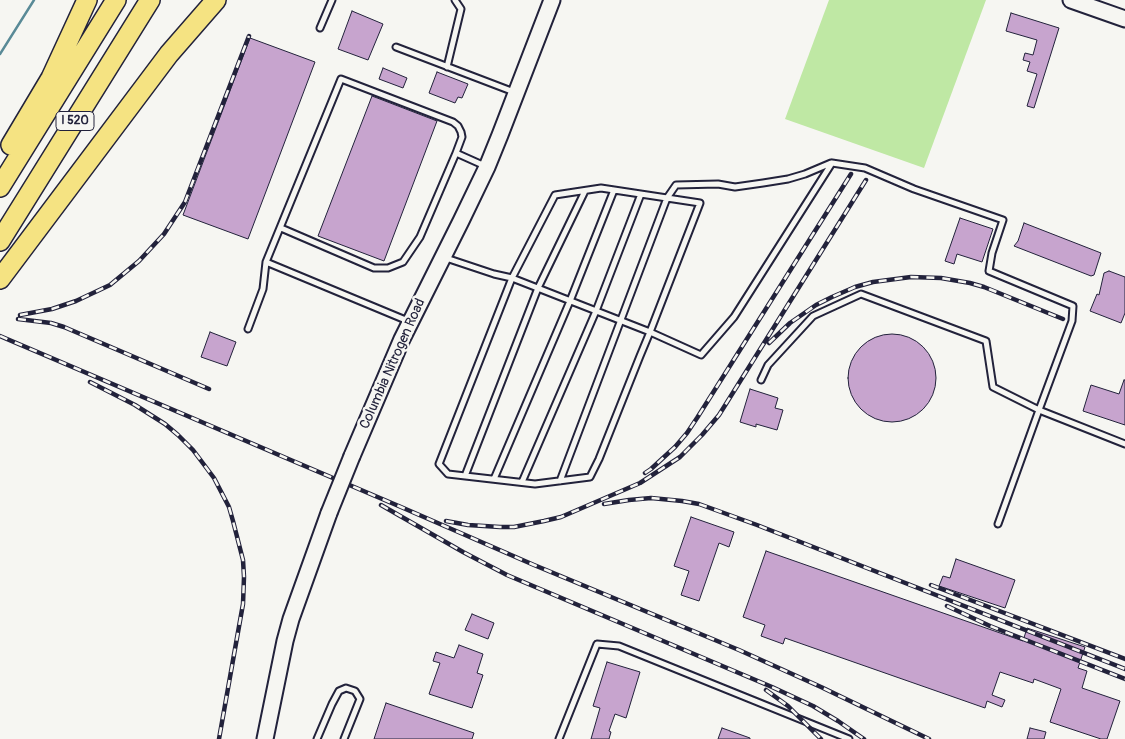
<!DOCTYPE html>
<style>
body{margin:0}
canvas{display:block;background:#f6f6f2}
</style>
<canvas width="1125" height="739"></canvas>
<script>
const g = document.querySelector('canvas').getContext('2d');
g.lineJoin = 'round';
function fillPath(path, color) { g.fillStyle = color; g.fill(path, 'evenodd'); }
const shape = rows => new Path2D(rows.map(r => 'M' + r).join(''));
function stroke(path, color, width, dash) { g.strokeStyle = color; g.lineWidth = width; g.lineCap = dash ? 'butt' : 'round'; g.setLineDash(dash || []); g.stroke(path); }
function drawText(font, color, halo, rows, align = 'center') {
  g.font = font + ' Pangolin,sans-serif'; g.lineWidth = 5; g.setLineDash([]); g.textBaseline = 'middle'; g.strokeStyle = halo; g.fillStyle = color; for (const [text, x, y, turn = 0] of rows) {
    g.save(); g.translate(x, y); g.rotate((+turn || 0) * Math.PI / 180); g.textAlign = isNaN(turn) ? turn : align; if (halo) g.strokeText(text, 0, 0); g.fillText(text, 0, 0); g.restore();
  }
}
fillPath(shape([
 [829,0,986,0,924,168,785,119]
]), '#bfe8a4');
stroke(shape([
 [0,54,34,0]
]), '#598a97', 2.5);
const building = shape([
 [352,11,383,24,368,60,338,49,352,11],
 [1011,13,1059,28,1034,108,1027,106,1037,74,1027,71,1030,62,1023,60,1025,53,1033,55,1037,40,1006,31,1011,13],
 [250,38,315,62,248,239,183,215,250,38],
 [383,68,407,78,403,88,379,79,383,68],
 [437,72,468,84,462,98,458,97,455,103,429,93,437,72],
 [372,96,437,121,384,261,318,236,372,96],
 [960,218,993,229,982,262,957,254,954,264,945,261,960,218],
 [1024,223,1101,253,1094,275,1091,276,1014,246,1018,241,1024,223],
 [1109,271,1125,277,1125,313,1121,323,1090,311,1097,294,1099,295,1104,273,1109,271],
 [210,332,236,342,227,366,201,357,210,332],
 '848 378a44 44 0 1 1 88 0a44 44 0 1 1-88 0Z',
 [1124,380,1125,380,1125,425,1083,411,1091,385,1119,394,1124,380],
 [750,389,778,398,775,408,783,410,777,430,756,424,756,427,740,422,750,389],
 [691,517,734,532,729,547,719,543,699,601,681,595,689,571,674,566,691,517],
 [766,551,1023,641,1027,628,1085,647,1078,668,1087,671,1082,688,1120,701,1107,739,1101,739,1050,722,1061,689,1034,679,1033,683,1000,672,992,695,1005,700,1002,707,987,701,985,708,785,638,783,644,761,636,765,625,743,617,766,551],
 [956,559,1015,580,1005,608,939,586,943,576,950,578,956,559],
 [472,614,494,623,488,639,465,630,472,614],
 [459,645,483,654,477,673,483,675,472,708,429,694,440,663,433,661,436,652,454,658,459,645],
 [607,662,640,672,626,718,615,714,609,731,611,732,609,739,591,739,600,708,593,706,607,662],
 [386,703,474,733,472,739,374,739,386,703],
 [722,728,750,738,750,739,718,739,722,728],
 [1030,728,1046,732,1044,739,1027,739,1030,728]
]);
fillPath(building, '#c7a4ce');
stroke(building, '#22223b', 1);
const lane = shape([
 [320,28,332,0],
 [396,47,514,92],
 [447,67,461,9,455,0],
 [281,228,374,268,388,268,403,262,420,237,456,153,485,166],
 [446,258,494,274,512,278,555,195,601,188,700,203,650,332,640,356,599,459,590,477,535,484,448,474,439,464,512,278,650,332,701,355,734,317,832,163,865,168,914,189,1003,220,992,253,989,271,1073,306,1072,321,1039,410,993,387,986,341,861,294,813,316,768,365,761,380],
 [408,321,266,262,341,79,453,122,458,126,461,132,462,137,456,153],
 [248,329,263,289,266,262],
 [465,476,538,288,585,191],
 [494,479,570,301,614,190],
 [560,481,667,198,676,185,718,184,735,187,763,183,788,179,805,174,831,163],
 [522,482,596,311,641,194],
 [998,524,1039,410,1125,444],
 [317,739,332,704,339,691,346,688,355,691,360,699,344,739],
 [559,739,597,644,619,646,849,739]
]);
const secondary = shape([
 [1071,0,1125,19],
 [352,456,402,339,461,221,487,167,500,135,552,0],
 [265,739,285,641,291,619,329,513]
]);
const highway = shape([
 [11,145,51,78,87,0],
 [0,187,116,0],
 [0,241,150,0],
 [0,279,169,54,216,0]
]);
stroke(lane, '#22223b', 9);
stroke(secondary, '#22223b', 19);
stroke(highway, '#22223b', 22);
stroke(lane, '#f6f6f2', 5);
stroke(secondary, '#f6f6f2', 15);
stroke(highway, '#f5e382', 19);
const rail = shape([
 [20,315,52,309,76,301,110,285,139,261,164,234,185,202,249,36],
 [18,319,51,323,64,327,209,389],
 [0,336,401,507,534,565,739,650,821,687,929,739],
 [769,343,790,323,816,305,832,297,855,287,873,282,911,277,941,278,970,283,984,287,1063,319],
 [90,382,135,405,165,424,178,435,193,450,214,478,229,507,233,521,243,560,244,577,243,604,219,739],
 [645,473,651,469,675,447,687,433,697,418,851,174],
 [604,504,629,500,651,498,682,501,699,504,757,525,1125,669],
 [381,505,463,552,507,575,772,687,813,706,838,721,864,739],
 [446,521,468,525,500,527,514,527,544,521,561,517,640,483,680,457,702,435,719,415,866,180],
 [931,585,1125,659],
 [947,606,990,626,1125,679],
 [766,690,788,706,821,739]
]);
stroke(rail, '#22223b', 4.5);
stroke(rail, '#f6f6f2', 2.5, [8]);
const secondaryBridge = shape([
 [329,513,352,456]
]);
stroke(secondaryBridge, '#22223b', 19, []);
stroke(secondaryBridge, '#f6f6f2', 15);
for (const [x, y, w] of [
 [75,121,38]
]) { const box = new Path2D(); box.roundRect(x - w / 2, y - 9.5, w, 19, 4); g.fillStyle = '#f6f6f2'; g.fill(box); stroke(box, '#22223b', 1); }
drawText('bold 12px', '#22223b', null, [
 ["I 520",75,121]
]);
drawText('14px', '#22223b', '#f6f6f2', [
 ["Columbia Nitrogen Road",393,364,-66]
]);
</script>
